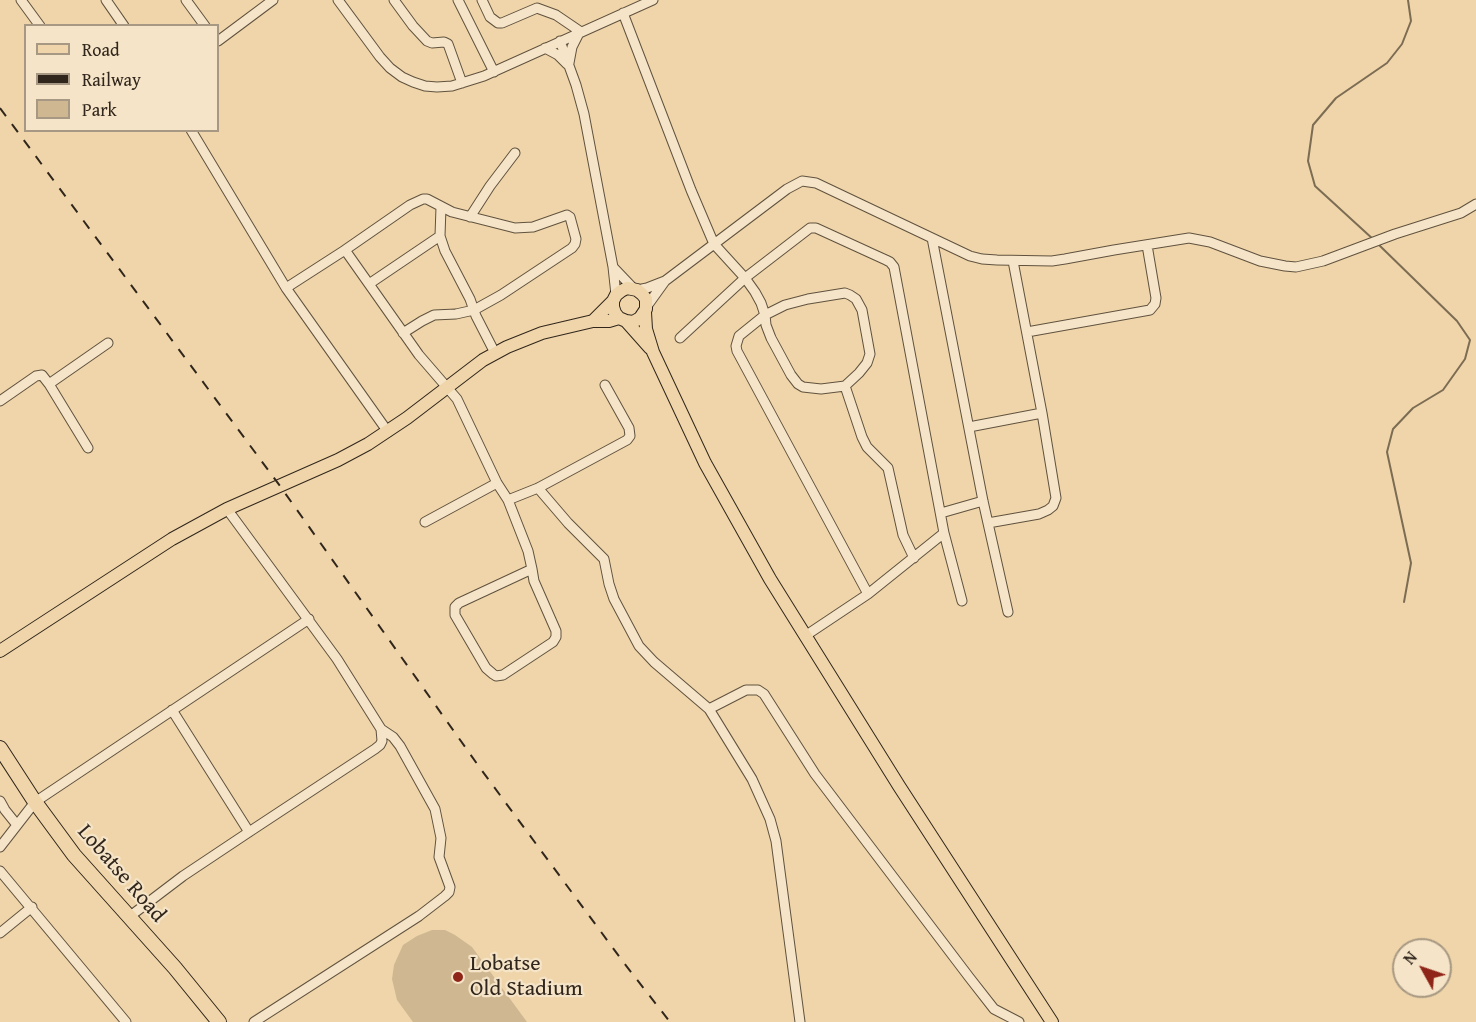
<!DOCTYPE html>
<style>
body{margin:0}
#map{position:relative;width:1476px;height:1022px;overflow:hidden;background:#efd5a9;font-family:"Gentium Book Plus",serif}
canvas{display:block}
.legend{position:absolute;left:24px;top:24px;width:195px;height:108px;box-sizing:border-box;background:#f5e4c7;border:2px solid #a79883;margin:0;padding:8px 10px;list-style:none;font-size:18px;color:#31261c}
.legend li{display:flex;align-items:center;gap:12px;height:30px}
.legend b{width:30px;border:2px solid #a79883}
.north{position:absolute;left:1392px;top:938px;width:60px;height:60px;box-sizing:border-box;background:#f5e4c7;border:2px solid #a79883;border-radius:50%;rotate:310deg;font-size:16px;font-weight:700;line-height:24px;text-align:center;color:#31261c}
.north::after{content:'';display:block;margin:auto;width:21px;height:27px;background:#8f2418;clip-path:polygon(50% 0,100% 100%,50% 72%,0 100%)}
</style>
<div id="map">
<canvas width="1476" height="1022"></canvas>
<ul class="legend">
<li><b style="height:8px;background:#efd5a9"></b>Road</li>
<li><b style="height:8px;background:#31261c"></b>Railway</li>
<li><b style="height:16px;background:#cfb791"></b>Park</li>
</ul>
<div class="north">N</div>
</div>
<script>
const g = document.querySelector('canvas').getContext('2d');
g.lineJoin = 'round';
function fillPath(path, color) { g.fillStyle = color; g.fill(path, 'evenodd'); }
const shape = rows => new Path2D(rows.map(r => 'M' + r).join(''));
function stroke(path, color, width, dash) { g.strokeStyle = color; g.lineWidth = width; g.lineCap = dash ? 'butt' : 'round'; g.setLineDash(dash || []); g.stroke(path); }
function drawText(font, color, halo, rows, align = 'center') {
  g.font = font + ' "Gentium Book Plus",serif'; g.lineWidth = 4.5; g.setLineDash([]); g.textBaseline = 'middle'; g.strokeStyle = halo; g.fillStyle = color; for (const [text, x, y, turn = 0] of rows) {
    g.save(); g.translate(x, y); g.rotate((+turn || 0) * Math.PI / 180); g.textAlign = isNaN(turn) ? turn : align; if (halo) g.strokeText(text, 0, 0); g.fillText(text, 0, 0); g.restore();
  }
}
fillPath(shape([
 [432,930,445,930,455,935,472,947,527,1022,413,1022,397,1000,392,979,394,965,403,945,417,936]
]), '#cfb791');
stroke(shape([
 [1374,240,1315,186,1308,161,1313,125,1336,98,1387,63,1402,44,1411,21,1408,0],
 [1378,244,1457,321,1470,340,1465,359,1443,390,1413,408,1393,429,1387,452,1411,563,1404,602]
]), '#7c6c54', 2);
const minor = shape([
 [21,0,40,26],
 [106,0,124,26],
 [186,0,205,26],
 [338,0,380,57,390,68,402,77,413,82,425,86,437,87,452,86,484,76,653,0],
 [394,0,413,26,427,41,432,43,444,42,448,44,462,83],
 [458,0,494,72],
 [482,0,490,17,498,23,502,23,537,8,556,15,581,32],
 [623,13,691,190,714,244,745,278,755,292,761,303,765,315,766,325,771,338,791,375,798,384,803,387,821,389,845,386,859,373,867,363,870,354,862,310,856,299,850,295,845,293,808,299,785,305,765,315,739,336,736,346,737,351,868,594],
 [218,41,273,0],
 [560,41,576,85,584,114,613,267,616,295],
 [545,48,558,55,567,64],
 [569,63,572,47,579,33],
 [191,130,286,288,388,432],
 [441,207,440,236,445,251,470,299,476,316,495,353],
 [470,217,490,186,515,153],
 [932,238,983,501,1008,612],
 [345,250,419,355,457,399,497,483,508,500,528,551,532,569,534,581,556,631,556,637,553,642,503,675,496,676,493,674,486,668,455,615,455,607,459,603,532,569],
 [613,267,634,289],
 [369,284,440,236],
 [286,288,345,250,410,205,423,199,427,199,452,212,515,228,533,227,567,215,570,217,576,239,575,244,572,248,501,295,474,310,456,314,434,315,422,321,403,333],
 [637,290,647,288,665,281,787,189,802,181,816,183,970,256,982,259,997,260,1052,261,1065,259,1114,250,1189,238,1210,242,1260,261,1285,266,1296,267,1323,261,1395,234,1461,213,1476,204],
 [647,306,665,281],
 [1027,332,1150,310,1155,304,1156,298,1147,245],
 [680,338,745,278,810,228,816,228,886,260,890,262,894,267,944,533,868,594,805,636],
 [49,384,108,343],
 [845,386,862,437,867,447,888,468,903,535,914,558],
 [0,401,36,376,42,375,49,384,88,448],
 [969,427,1042,413],
 [538,488,568,523,604,559,609,584,614,599,639,646,654,662,709,709,752,779,770,819,776,841,800,1022],
 [508,500,538,488,627,440,630,436,629,428,605,385],
 [941,513,983,501],
 [425,522,497,483],
 [988,523,1039,514,1048,510,1053,506,1056,498,1042,413,1013,261],
 [944,533,962,601],
 [709,709,746,690,758,690,764,694,815,774,969,977,994,1009,1019,1022],
 [172,710,249,832],
 [0,801,5,810,17,825],
 [0,847,35,802,309,619],
 [0,871,126,1022],
 [129,917,183,876,249,832,375,749,380,745,382,741,381,729,337,659,227,509],
 [0,933,32,907],
 [254,1022,419,916,445,896,449,892,450,887,439,857,441,838,435,809,400,746,393,737,381,729]
]);
const major = shape([
 [645,312,646,329,653,352,705,463,770,579,899,786,1052,1022],
 [593,321,613,301,616,295,621,291,627,288,637,290,642,294,646,299,646,309,640,318,633,322,626,321,619,318,615,313,613,307,613,301],
 [626,321,650,348],
 [0,651,172,539,227,509,338,460,368,444,407,418,483,360,507,347,542,333,593,321,609,321,619,318]
]);
const highway = shape([
 [0,748,35,802,74,855,175,968,219,1022]
]);
stroke(minor, '#60523f', 11);
stroke(major, '#31261c', 14);
stroke(highway, '#31261c', 16);
stroke(minor, '#f5e4c7', 9);
stroke(major, '#efd5a9', 12);
stroke(highway, '#efd5a9', 14);
stroke(shape([
 [0,108,280,486,480,768,624,963,670,1022]
]), '#31261c', 2, [10, 10]);
for (const [x, y, r, color] of [
 [458,977,6,"#8f2418"]
]) { const dot = new Path2D(); dot.arc(x, y, r, 0, 2 * Math.PI); g.fillStyle = color; g.fill(dot); stroke(dot, '#f5e4c7', 2); }
drawText('22px', '#31261c', '#f5e4c7', [
 ["Lobatse Road",121,874,49]
]);
drawText('22px', '#31261c', '#f5e4c7', [
 ["Lobatse",470,964],
 ["Old Stadium",470,989]
], 'left');
</script>
